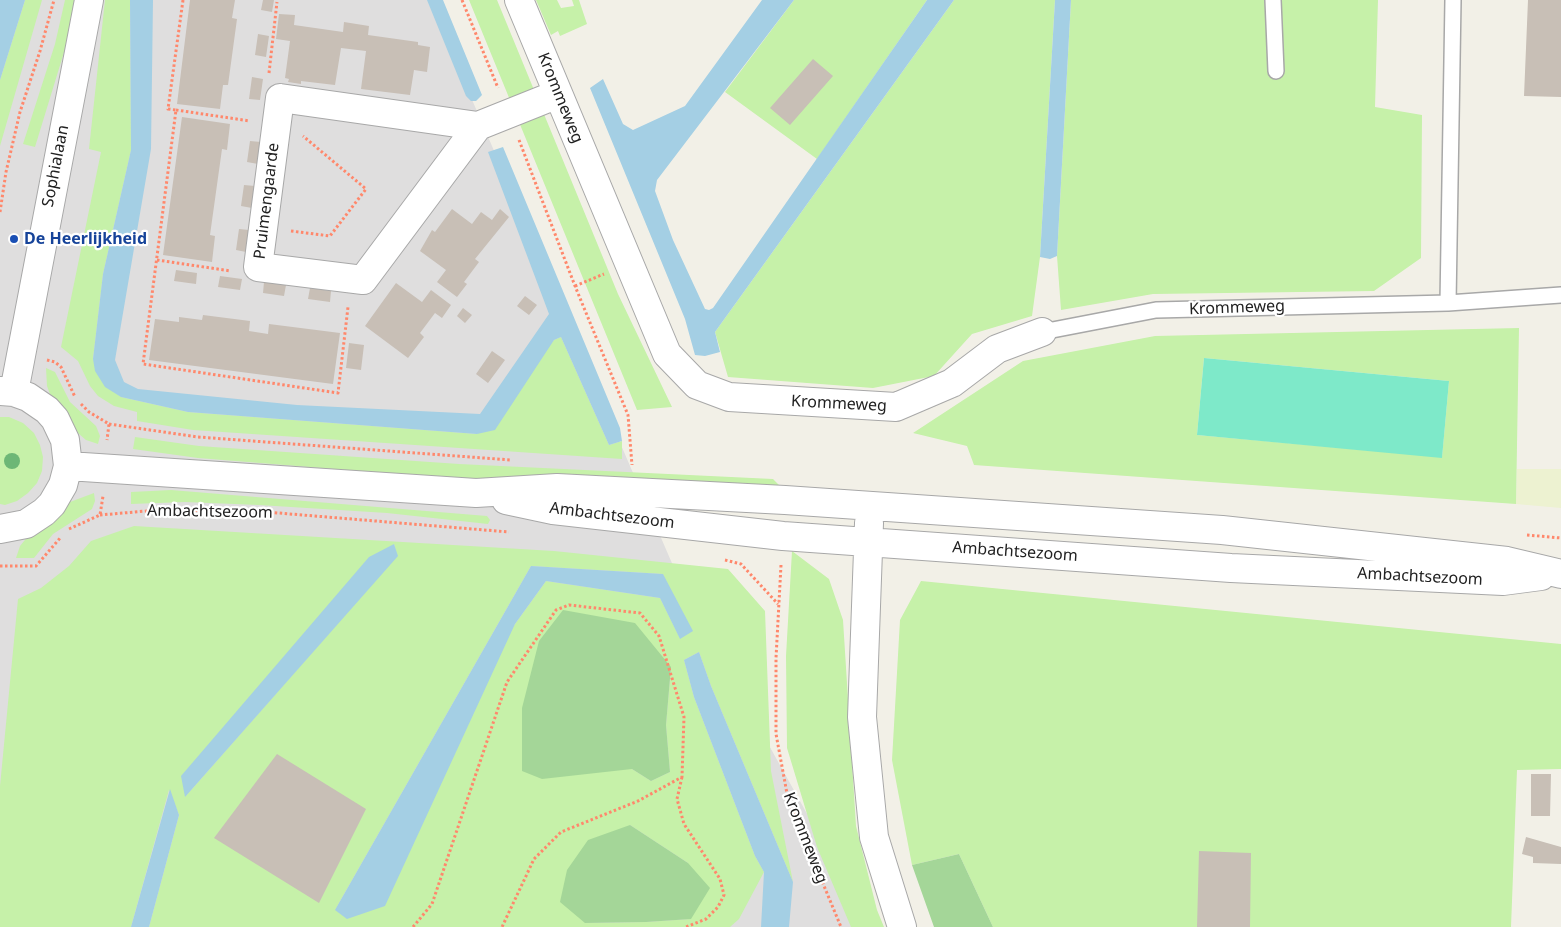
<!DOCTYPE html>
<style>
body{margin:0}
canvas{display:block;background:#f2f0e7}
</style>
<canvas width="1561" height="927"></canvas>
<script>
const g = document.querySelector('canvas').getContext('2d');
g.lineJoin = 'round';
function fillPath(path, color) { g.fillStyle = color; g.fill(path, 'evenodd'); }
const shape = rows => new Path2D(rows.map(r => 'M' + r).join(''));
function stroke(path, color, width, dash) { g.strokeStyle = color; g.lineWidth = width; g.lineCap = dash ? 'butt' : 'round'; g.setLineDash(dash || []); g.stroke(path); }
function drawText(font, color, halo, rows, align = 'center') {
  g.font = font + ' "Noto Sans",sans-serif'; g.lineWidth = 4.5; g.setLineDash([]); g.textBaseline = 'middle'; g.strokeStyle = halo; g.fillStyle = color; for (const [text, x, y, turn = 0] of rows) {
    g.save(); g.translate(x, y); g.rotate((+turn || 0) * Math.PI / 180); g.textAlign = isNaN(turn) ? turn : align; if (halo) g.strokeText(text, 0, 0); g.fillText(text, 0, 0); g.restore();
  }
}
fillPath(shape([
 [0,0,429,0,687,598,870,927,0,927]
]), '#dfdede');
fillPath(shape([
 [1517,469,1561,469,1561,508,1516,504]
]), '#edf2d1');
fillPath(shape([
 [25,0,42,0,0,146,0,80],
 [65,0,76,0,65,49,35,147,23,144,55,44],
 [105,0,130,0,131,150,103,274,93,359,121,397,188,412,477,434,554,340,561,337,609,445,622,441,622,459,193,430,137,421,137,412,114,406,98,396,90,386,78,361,61,347,101,152,89,149],
 [469,0,497,0,618,294,672,407,637,410],
 [536,0,557,0,561,8,574,6,572,0,579,0,587,24,560,36,558,31,551,35],
 [794,0,927,0,817,159,725,92],
 [954,0,1055,0,1040,257,1032,316,972,334,934,376,873,388,728,377,715,332],
 [1071,0,1378,0,1375,107,1422,115,1421,258,1374,291,1153,294,1061,310,1057,256],
 [1519,328,1516,504,974,465,967,446,913,433,1023,361,1155,336],
 [1204,358,1449,381,1442,457,1197,435],
 [46,368,55,372,70,402,96,426,100,436,98,444,86,440,72,428,51,397,47,386],
 [0,417,9,417,23,423,34,433,40,445,43,457,42,471,37,483,28,493,17,501,5,505,0,504],
 [135,437,199,446,459,464,773,479,779,485,778,492,597,486,384,473,198,458,133,449],
 [171,490,487,516,490,520,488,524,387,513,259,505,185,502,131,504,131,492],
 [94,493,95,501,92,509,53,534,34,558,16,558,20,546,29,535,70,502],
 [134,526,554,551,728,569,765,611,771,771,793,882,711,686,699,652,684,660,694,697,755,856,764,872,739,919,730,927,149,927,179,815,169,790,131,927,0,927,0,786,18,599,41,588,69,566,91,541],
 [394,544,397,556,185,797],
 [531,566,663,574,680,638,660,598,546,581,515,624,335,910],
 [671,667,666,725,670,772,651,781,632,769],
 [630,825,688,863,690,919,646,922,585,923],
 [792,551,829,579,843,620,856,826,877,910,884,927,851,927,817,847,787,748,786,656],
 [921,581,1561,644,1561,769,1517,770,1511,927,993,927,959,854,912,865,892,760,900,620]
]), '#c6f1a9');
fillPath(shape([
 [563,610,635,623,671,667,666,725,670,772,651,781,632,769,542,779,522,771,522,708,539,641],
 [630,825,688,863,710,888,691,919,646,922,585,923,560,902,567,870,588,840],
 [959,854,993,927,934,927,912,865]
]), '#a4d698');
fillPath(shape([
 [1204,358,1449,381,1442,458,1197,435]
]), '#7ee9c9');
fillPath(shape([
 [0,0,25,0,0,80],
 [130,0,153,0,151,149,115,360,124,382,138,389,297,405,480,414,549,314,488,152,503,147,620,428,622,441,609,445,561,337,554,340,495,430,477,434,188,412,121,397,105,387,95,371,93,359,103,274,131,150],
 [427,0,443,0,482,95,476,101,471,101,466,96],
 [762,0,794,0,657,180,655,191,673,240,705,309,709,310,713,308,927,0,954,0,715,332,720,352,705,356,695,355,685,319,590,88,603,79,623,124,633,130,685,106],
 [1055,0,1071,0,1057,256,1050,259,1040,257],
 [394,544,398,556,185,797,181,776,369,557],
 [531,566,663,574,693,631,680,639,660,598,546,581,515,624,385,906,347,919,335,910],
 [699,652,711,686,793,882,789,927,761,927,764,872,755,856,694,697,684,660],
 [170,789,179,815,149,927,131,927]
]), '#a4cfe4');
fillPath(shape([
 [190,0,235,0,232,18,237,19,228,85,223,85,220,109,177,104],
 [263,0,274,0,272,12,261,10],
 [1528,0,1561,0,1561,97,1524,96],
 [279,14,295,15,294,25,343,32,344,22,369,26,368,35,418,42,418,45,430,47,427,72,414,70,410,95,361,89,366,51,341,48,335,85,301,81,301,84,288,82,289,79,285,78,290,41,276,39],
 [258,34,269,36,266,57,255,55],
 [813,59,833,76,790,125,770,108],
 [252,77,263,79,260,100,249,99],
 [182,117,230,124,227,150,222,149,210,235,215,236,212,262,163,255],
 [250,141,261,142,258,164,247,162],
 [244,185,255,186,252,208,241,206],
 [452,209,472,224,481,212,492,220,500,209,509,217,475,259,479,262,464,282,467,284,457,297,437,282,446,270,420,251,432,230,435,232],
 [239,229,249,230,246,252,236,250],
 [176,270,197,273,196,284,174,281],
 [220,276,242,279,240,290,218,287],
 [264,282,286,285,284,296,263,293],
 [396,283,422,302,431,290,451,305,442,318,435,313,420,333,424,337,408,358,365,326],
 [310,288,331,291,330,302,308,299],
 [525,296,537,305,529,315,517,306],
 [463,308,472,315,465,323,457,316],
 [203,315,250,321,249,331,268,334,269,324,340,333,333,384,149,360,155,319,179,322,179,317,202,320],
 [349,343,364,345,361,370,346,368],
 [492,351,505,360,488,383,476,374],
 [277,754,366,809,319,903,214,838],
 [1531,774,1551,774,1550,816,1531,816],
 [1526,837,1561,847,1561,864,1533,863,1533,857,1522,854],
 [1199,851,1251,853,1250,927,1197,927]
]), '#c8bfb6');
const service = shape([
 [1273,0,1276,71],
 [1448,303,1453,0],
 [1042,332,1156,310,1448,303,1561,295]
]);
const minor = shape([
 [519,0,667,354,697,385,729,397,896,407,952,383,997,349,1042,332],
 [478,126,363,280,258,267,280,98,478,126,558,94]
]);
const tertiary = shape([
 [0,391,14,392,28,397,47,410,55,419,65,440,68,466,63,485,52,504,44,512,26,524,0,529],
 [14,392,89,0],
 [68,466,476,493,557,488,785,500,1222,530,1507,561,1561,574],
 [506,500,553,510,783,536,1231,568,1503,581,1541,576],
 [869,523,862,717,874,837,902,927]
]);
stroke(service, '#a8a8a8', 18);
stroke(minor, '#a8a8a8', 30);
stroke(tertiary, '#a8a8a8', 30);
stroke(shape([
 [183,0,168,109,176,110,143,364,338,393,348,307],
 [462,0,498,88],
 [269,73,277,2],
 [176,110,250,121],
 [519,140,575,286,628,415,632,465],
 [0,212,6,172,20,112,40,51,54,0],
 [291,231,330,236,366,189,303,136],
 [157,260,231,271],
 [575,286,604,274],
 [47,360,55,362,61,367,75,397],
 [81,404,89,412,109,424,107,440],
 [109,424,198,437,511,460],
 [100,515,158,510,254,511,509,532],
 [69,529,100,515,103,496],
 [1527,535,1561,538],
 [725,560,741,564,778,604],
 [781,565,776,658,776,734,788,799,841,927],
 [0,566,36,566,61,537],
 [682,777,677,799,684,824,720,879,724,895,718,907,706,919,686,927],
 [413,927,432,904,507,682,556,610,569,605,640,613,659,636,684,717,682,777,638,801,561,832,534,859,502,927]
]), '#ff886c', 3, [2.5, 2.5]);
stroke(service, '#fff', 15);
stroke(minor, '#fff', 28);
stroke(tertiary, '#fff', 28);
g.fillStyle = '#6db776';
for (const [x, y] of [
 [12,461]
]) { g.beginPath(); g.arc(x, y, 8, 0, 2 * Math.PI); g.fill(); }
for (const [x, y, r, color] of [
 [14,239,5,"#1a4fb4"]
]) { const dot = new Path2D(); dot.arc(x, y, r, 0, 2 * Math.PI); g.fillStyle = color; g.fill(dot); stroke(dot, '#fff', 2); }
drawText('16px', '#212121', '#fff', [
 ["Krommeweg",560,98,68],
 ["Sophialaan",56,166,-79],
 ["Pruimengaarde",267,201,-83],
 ["Krommeweg",1237,308,-2],
 ["Krommeweg",839,404,3],
 ["Ambachtsezoom",210,512,1],
 ["Ambachtsezoom",612,516,7],
 ["Ambachtsezoom",1015,552,4],
 ["Ambachtsezoom",1420,577,3],
 ["Krommeweg",805,838,69]
]);
drawText('bold 16px', '#164399', '#fff', [
 ["De Heerlijkheid",24,239]
], 'left');
</script>
